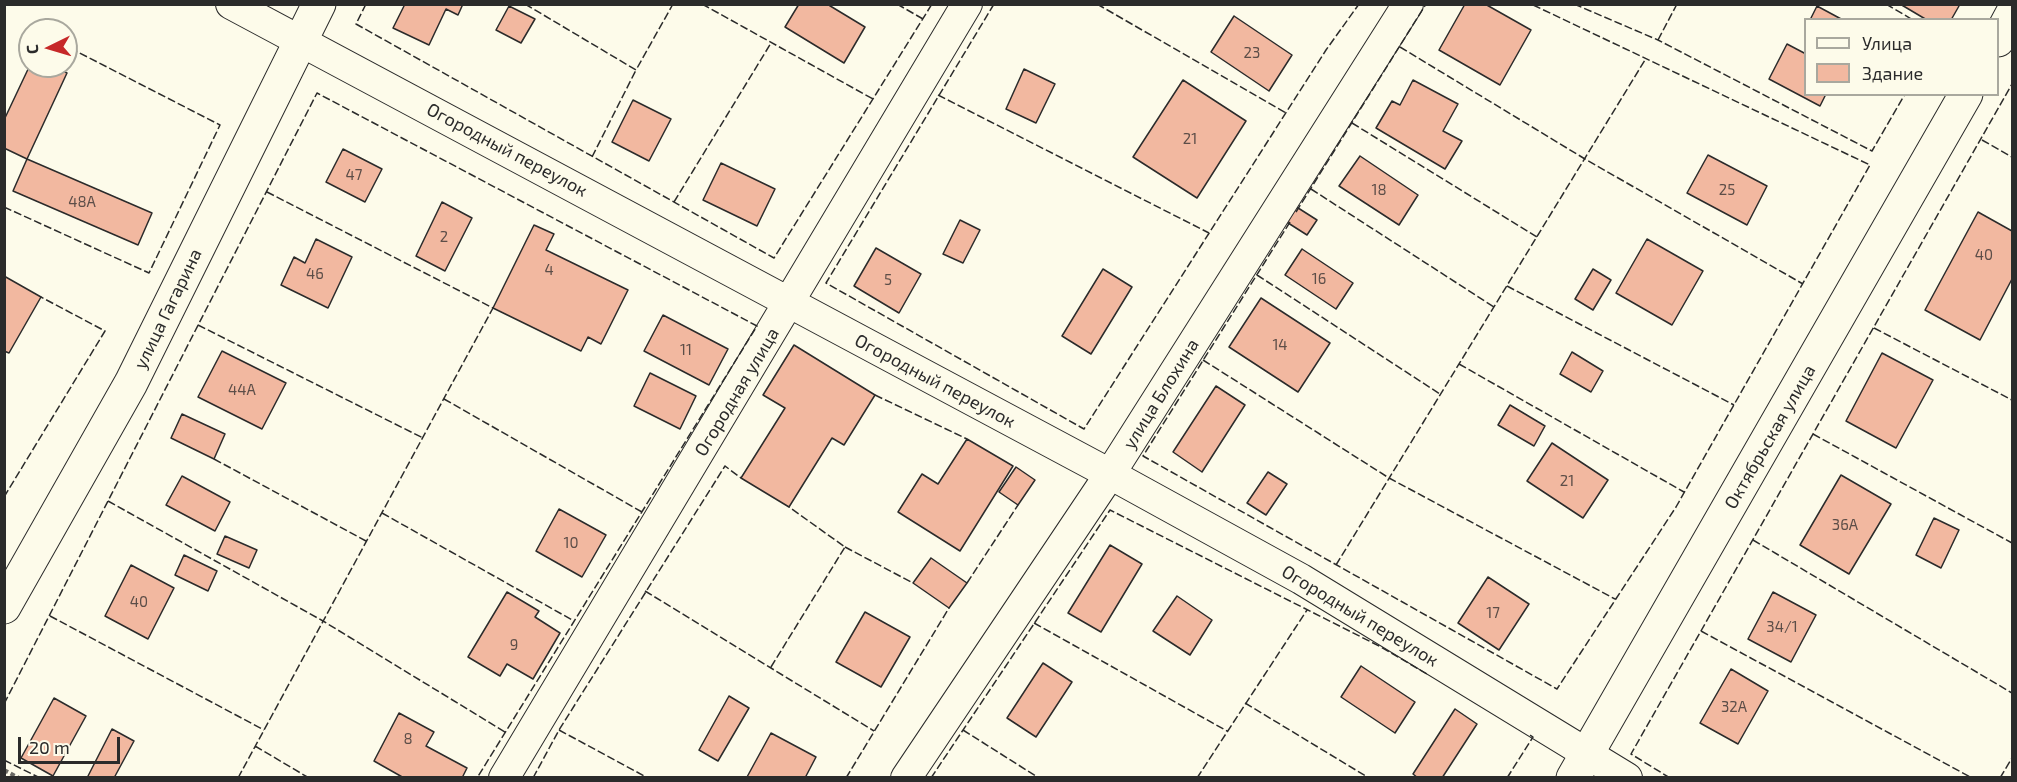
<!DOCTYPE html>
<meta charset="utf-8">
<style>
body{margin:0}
#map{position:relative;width:2017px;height:782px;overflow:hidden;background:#fdfbea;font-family:"Exo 2",sans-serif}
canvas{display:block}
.frame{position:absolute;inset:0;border:6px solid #2b2b2b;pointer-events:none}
.legend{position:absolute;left:1804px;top:18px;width:195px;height:78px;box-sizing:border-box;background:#fdfbea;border:2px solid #a9a89e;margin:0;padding:8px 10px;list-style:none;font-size:18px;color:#2b2b2b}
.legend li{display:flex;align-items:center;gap:12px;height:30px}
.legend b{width:30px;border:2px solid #a9a89e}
.north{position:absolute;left:18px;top:18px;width:60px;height:60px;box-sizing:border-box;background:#fdfbea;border:2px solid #a9a89e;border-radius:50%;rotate:265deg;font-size:16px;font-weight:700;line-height:24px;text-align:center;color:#2b2b2b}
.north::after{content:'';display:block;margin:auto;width:21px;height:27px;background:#c62828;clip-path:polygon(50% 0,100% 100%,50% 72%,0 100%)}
.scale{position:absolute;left:18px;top:737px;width:102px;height:27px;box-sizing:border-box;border:3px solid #2b2b2b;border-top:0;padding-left:8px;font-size:18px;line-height:21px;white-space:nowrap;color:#2b2b2b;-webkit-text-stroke:4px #fdfbea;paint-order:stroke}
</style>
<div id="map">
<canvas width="2017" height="782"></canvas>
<div class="frame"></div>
<ul class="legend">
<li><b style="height:8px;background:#fdfbea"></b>Улица</li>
<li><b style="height:16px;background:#f2b8a0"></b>Здание</li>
</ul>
<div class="north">С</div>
<div class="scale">20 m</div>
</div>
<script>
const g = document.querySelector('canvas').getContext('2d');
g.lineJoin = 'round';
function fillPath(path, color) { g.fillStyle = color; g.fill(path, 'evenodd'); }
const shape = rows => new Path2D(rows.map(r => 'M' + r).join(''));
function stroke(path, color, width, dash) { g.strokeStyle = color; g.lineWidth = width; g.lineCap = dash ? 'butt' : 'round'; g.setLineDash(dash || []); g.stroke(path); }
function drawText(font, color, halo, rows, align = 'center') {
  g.font = font + ' "Exo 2",sans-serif'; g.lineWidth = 4.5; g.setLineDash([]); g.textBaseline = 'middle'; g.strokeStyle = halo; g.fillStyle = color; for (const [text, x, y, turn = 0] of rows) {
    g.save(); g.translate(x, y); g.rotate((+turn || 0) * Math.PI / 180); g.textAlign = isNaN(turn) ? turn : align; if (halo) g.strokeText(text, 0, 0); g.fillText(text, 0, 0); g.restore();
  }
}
const building = shape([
 [405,4,463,4,458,15,446,9,429,45,393,28,405,4],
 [799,4,827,4,865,27,844,63,785,27,799,4],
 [1465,4,1485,4,1531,30,1500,85,1439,50,1465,4],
 [1900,4,1957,4,1959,6,1951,20,1927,20,1900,4],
 [509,6,535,19,521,43,496,30,509,6],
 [1817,6,1843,20,1810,20,1817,6],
 [1234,16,1292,55,1269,91,1211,52,1234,16],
 [1787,44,1806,54,1806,94,1826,94,1820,106,1769,79,1787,44],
 [30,65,52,66,67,73,27,159,4,148,4,120,30,65],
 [1024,69,1055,84,1036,123,1006,109,1024,69],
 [1183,80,1246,121,1197,198,1133,157,1183,80],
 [1413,80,1458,104,1443,131,1462,141,1445,169,1376,128,1392,101,1400,105,1413,80],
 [633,100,671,119,649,161,612,142,633,100],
 [343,149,382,169,365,202,326,182,343,149],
 [1708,155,1767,186,1747,225,1687,193,1708,155],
 [1360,156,1418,195,1399,225,1339,186,1360,156],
 [27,159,152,213,138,245,13,191,27,159],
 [721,163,775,189,757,226,703,200,721,163],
 [442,202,472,218,445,271,416,256,442,202],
 [1295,206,1317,220,1307,235,1285,221,1295,206],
 [1978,212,2012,231,2012,279,1980,340,1925,310,1978,212],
 [960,220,980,230,963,263,943,254,960,220],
 [534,225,554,234,546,250,628,290,601,344,588,337,581,351,493,308,534,225],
 [316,239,352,257,328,308,281,285,294,257,305,263,316,239],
 [1647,239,1703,271,1672,325,1616,293,1647,239],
 [876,248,921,274,899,313,854,286,876,248],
 [1302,249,1353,283,1336,309,1285,275,1302,249],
 [1103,269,1132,287,1091,354,1062,336,1103,269],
 [1593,269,1611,280,1593,310,1575,299,1593,269],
 [4,276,41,297,9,353,4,351,4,276],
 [1261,298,1330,343,1298,392,1229,347,1261,298],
 [663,315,728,349,709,385,644,351,663,315],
 [794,345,875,395,844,445,832,438,789,507,741,478,785,408,763,395,794,345],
 [222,351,286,383,262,429,198,397,222,351],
 [1572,352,1603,371,1591,392,1560,374,1572,352],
 [1882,353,1933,380,1896,448,1846,421,1882,353],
 [650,373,696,396,680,429,634,406,650,373],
 [1216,386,1245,405,1202,472,1173,452,1216,386],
 [1510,405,1545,426,1534,446,1498,425,1510,405],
 [182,414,225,434,214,459,171,438,182,414],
 [967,439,1013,466,960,551,898,512,922,474,938,484,967,439],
 [1552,443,1608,480,1583,518,1527,481,1552,443],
 [1016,467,1035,480,1018,505,999,492,1016,467],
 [1268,472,1287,484,1266,515,1247,503,1268,472],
 [1841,475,1891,504,1849,574,1800,545,1841,475],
 [182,476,230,502,215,531,166,505,182,476],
 [559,509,606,535,582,577,536,551,559,509],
 [1934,518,1959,530,1941,568,1916,555,1934,518],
 [225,536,257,550,249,568,217,554,225,536],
 [1110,545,1142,564,1101,632,1068,613,1110,545],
 [184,555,217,571,208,591,175,575,184,555],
 [931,558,967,583,949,608,913,583,931,558],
 [131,565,174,588,148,639,105,616,131,565],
 [1488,577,1529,604,1499,650,1458,623,1488,577],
 [507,592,539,611,535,617,560,633,533,679,507,664,500,676,468,657,507,592],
 [1773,592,1816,615,1791,662,1748,639,1773,592],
 [1177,596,1212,620,1190,655,1153,631,1177,596],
 [865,612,910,637,881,687,836,662,865,612],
 [1043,663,1072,682,1036,737,1007,718,1043,663],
 [1361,666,1415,702,1395,733,1341,697,1361,666],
 [1731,669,1768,691,1738,744,1700,723,1731,669],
 [729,696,749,708,718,761,699,750,729,696],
 [54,698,86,716,53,776,21,758,54,698],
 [1455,709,1477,724,1442,778,1418,778,1413,774,1455,709],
 [399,713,434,732,426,746,467,768,462,778,404,778,374,761,399,713],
 [112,729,134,741,114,778,87,778,112,729],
 [771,733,816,757,805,778,747,777,771,733]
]);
fillPath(building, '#f2b8a0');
stroke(building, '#2b2b2b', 1.5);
const street = shape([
 [231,4,1110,474,1301,579,1627,778],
 [504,778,967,4],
 [906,778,1110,474,1408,4]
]);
const secondary = shape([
 [1998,40,2012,14],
 [4,607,131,383,319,4],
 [1573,778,1966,94]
]);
stroke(street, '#2b2b2b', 32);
stroke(secondary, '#2b2b2b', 35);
stroke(shape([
 [4,770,19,778]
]), '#6a6964', 4, [4.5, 3]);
stroke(street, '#fdfbea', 30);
stroke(secondary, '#fdfbea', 33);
stroke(shape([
 [366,4,356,24,774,258,932,4],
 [525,4,636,70,673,4],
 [702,4,873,99],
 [897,4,923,19],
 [994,4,826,283,1084,429,1326,50,1359,4],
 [1097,4,1286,113],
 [1574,4,1658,40,1872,151,1905,94],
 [1886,4,1913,20],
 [1658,40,1677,4],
 [1400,47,1585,159,1803,284],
 [938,95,1209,233],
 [1352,123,1537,237],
 [1982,140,2012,157],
 [592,157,636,70],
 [1311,189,1494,307],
 [674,202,771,43],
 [4,207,149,273,220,125,66,46],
 [1296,212,1426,4],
 [1290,222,1143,456,1557,689,1676,507,1870,165,1531,4],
 [1257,275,1440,394],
 [1507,286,1734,405],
 [198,325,423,438],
 [1874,328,2012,400],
 [1203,360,1389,478,1615,599],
 [1459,364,1684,492],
 [875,395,967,439],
 [444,399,642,512],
 [1813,434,2012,543],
 [214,459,366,541],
 [4,497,105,331,41,297],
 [108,501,323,621,505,732],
 [382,513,574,621],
 [1753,540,2012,693],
 [845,547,913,583],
 [1336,565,1645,60],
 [967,583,1018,505],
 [645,591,874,731],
 [50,616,264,730],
 [1034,623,1227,731],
 [1701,631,1972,778],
 [771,667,845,547,789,507],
 [1245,703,1369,778],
 [4,704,317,93,757,326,477,778],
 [559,730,648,778],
 [963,730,1039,778],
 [255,746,309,778],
 [4,760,40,778],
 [238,778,493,308,267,192],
 [533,778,559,730,725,466,741,478],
 [846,778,949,608],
 [931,778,1110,510,1381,647,1427,674],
 [1197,778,1307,610],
 [1507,778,1533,737,1530,735],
 [1670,778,1631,754,2012,84],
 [2000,778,2012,758]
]), '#2b2b2b', 1.5, [8, 3]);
drawText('15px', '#5d4e48', null, [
 ["23",1252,53],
 ["21",1190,139],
 ["47",354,175],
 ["18",1379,190],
 ["25",1727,190],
 ["48А",82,202],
 ["2",444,237],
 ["40",1984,255],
 ["4",549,270],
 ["46",315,274],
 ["16",1319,279],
 ["5",888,280],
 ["14",1280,345],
 ["11",686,350],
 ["44А",242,390],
 ["21",1567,481],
 ["36А",1845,525],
 ["10",571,543],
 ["40",139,602],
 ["17",1493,613],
 ["34/1",1782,627],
 ["9",514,645],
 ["32А",1734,707],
 ["8",408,739]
]);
drawText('18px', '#2b2b2b', '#fdfbea', [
 ["Огородный переулок",507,150,28],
 ["улица Гагарина",168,309,-64],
 ["Огородный переулок",935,381,28],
 ["Огородная улица",737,392,-59],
 ["улица Блохина",1161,394,-58],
 ["Октябрьская улица",1770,437,-60],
 ["Огородный переулок",1360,616,31]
]);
</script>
